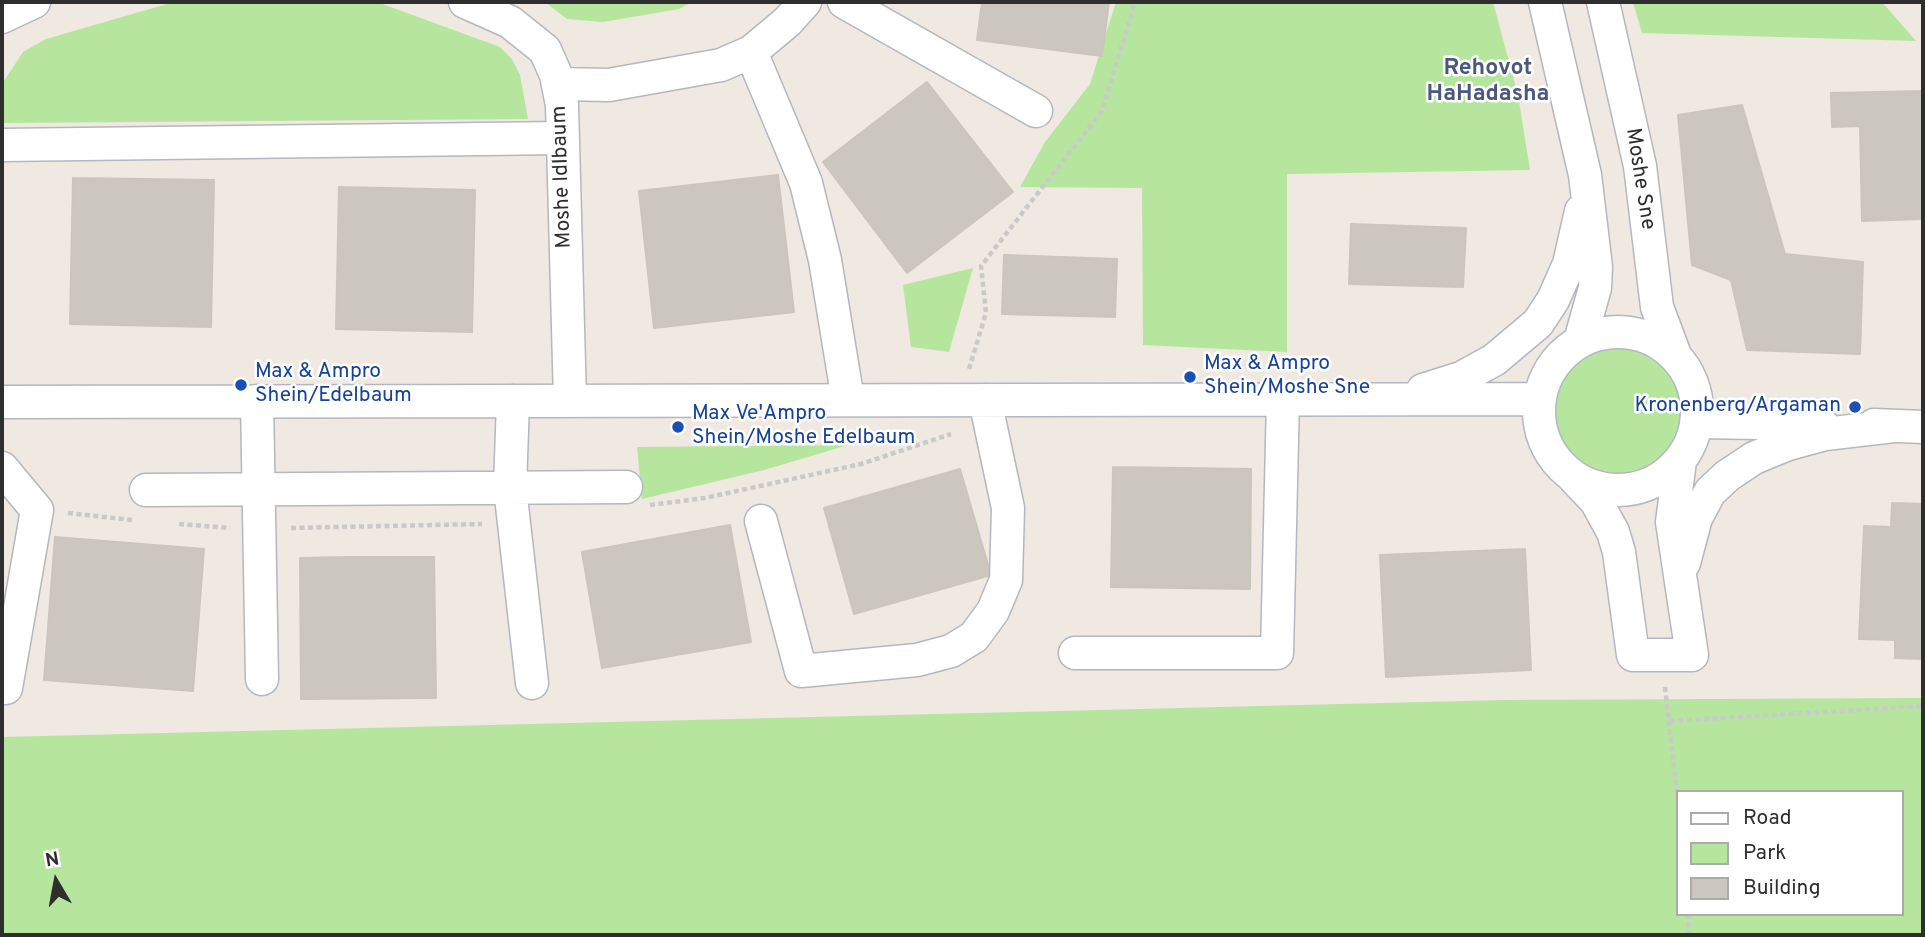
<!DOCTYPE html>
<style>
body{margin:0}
#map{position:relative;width:1925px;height:937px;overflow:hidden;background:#efe9e1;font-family:Overpass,sans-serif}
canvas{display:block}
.frame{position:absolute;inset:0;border:4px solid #2e2e2e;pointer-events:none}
.legend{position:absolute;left:1676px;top:790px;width:228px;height:126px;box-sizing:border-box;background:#fff;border:2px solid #ababab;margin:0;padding:9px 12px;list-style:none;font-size:21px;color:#2e2e2e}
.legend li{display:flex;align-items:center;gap:14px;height:35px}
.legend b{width:35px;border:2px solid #ababab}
.north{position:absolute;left:21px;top:846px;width:70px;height:70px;-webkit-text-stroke:5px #fff;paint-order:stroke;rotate:350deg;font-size:19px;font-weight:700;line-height:28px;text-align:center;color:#2e2e2e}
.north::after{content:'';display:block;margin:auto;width:24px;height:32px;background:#2e2e2e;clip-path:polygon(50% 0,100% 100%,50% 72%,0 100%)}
</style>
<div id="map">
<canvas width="1925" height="937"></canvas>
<div class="frame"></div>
<ul class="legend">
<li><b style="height:9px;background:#fff"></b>Road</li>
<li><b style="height:19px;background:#b6e59e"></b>Park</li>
<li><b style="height:19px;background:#cbc7bf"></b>Building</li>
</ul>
<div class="north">N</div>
</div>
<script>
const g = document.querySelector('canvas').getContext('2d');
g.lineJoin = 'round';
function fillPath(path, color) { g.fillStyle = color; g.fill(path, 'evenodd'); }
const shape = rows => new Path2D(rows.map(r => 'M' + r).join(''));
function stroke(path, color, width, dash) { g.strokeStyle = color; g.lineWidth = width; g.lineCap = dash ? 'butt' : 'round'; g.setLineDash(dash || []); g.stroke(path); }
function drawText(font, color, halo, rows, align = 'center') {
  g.font = font + ' Overpass,sans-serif'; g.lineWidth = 5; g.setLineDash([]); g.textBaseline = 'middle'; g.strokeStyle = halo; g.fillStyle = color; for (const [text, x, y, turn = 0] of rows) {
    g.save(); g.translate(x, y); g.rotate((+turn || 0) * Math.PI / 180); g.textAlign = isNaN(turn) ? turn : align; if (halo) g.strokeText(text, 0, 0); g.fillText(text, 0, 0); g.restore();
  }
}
fillPath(shape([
 [174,2,377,2,500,47,512,59,520,75,528,119,2,123,2,84,23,52,46,39],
 [545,2,692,2,679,9,603,22,567,19],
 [1116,2,1493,2,1518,95,1530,170,1287,174,1287,352,1143,345,1142,188,1020,187,1045,142,1090,84],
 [1633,2,1882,2,1916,41,1642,33],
 [973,268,949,352,911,347,903,285],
 '1552 411a66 66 0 1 1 132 0a66 66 0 1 1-132 0Z',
 [848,445,764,470,642,499,637,447],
 [1923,698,1923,935,2,935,2,737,1505,700],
 [1678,792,1902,792,1902,914,1678,914]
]), '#b6e59e');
const building = shape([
 [982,2,1109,2,1102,56,977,40,982,2],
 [927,82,1013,192,907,273,823,162,927,82],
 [1923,91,1923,219,1862,221,1860,126,1832,127,1831,93,1923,91],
 [1742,105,1785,254,1863,262,1860,354,1747,350,1731,280,1692,265,1678,115,1742,105],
 [778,175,794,312,654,328,639,191,778,175],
 [73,178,214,180,211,327,70,324,73,178],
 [339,187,475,190,472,332,336,329,339,187],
 [1351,224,1466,228,1463,287,1349,284,1351,224],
 [1004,255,1117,259,1115,317,1002,314,1004,255],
 [1113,467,1251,469,1250,589,1111,587,1113,467],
 [960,469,991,575,854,614,824,508,960,469],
 [1892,503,1923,504,1923,659,1895,658,1895,640,1859,639,1864,526,1891,527,1892,503],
 [730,525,751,642,602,668,582,552,730,525],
 [55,537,204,549,193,691,44,680,55,537],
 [1525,549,1531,670,1386,677,1380,555,1525,549],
 [349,557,434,557,436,698,301,699,300,558,349,557]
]);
fillPath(building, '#cbc7bf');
stroke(building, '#cbc5ba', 2);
const minor = shape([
 [465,2,510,22,545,50,556,75,562,105,570,401],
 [844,2,1036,111],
 [1545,2,1585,175,1596,267,1595,288,1580,341],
 [1603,2,1640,166,1657,307,1675,355],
 [2,17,34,2],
 [751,52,806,183,825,260,848,400],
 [558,84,609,85,721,65,751,52,787,22,805,2],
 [2,145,562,138],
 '1539 411a79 79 0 1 1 158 0a79 79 0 1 1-158 0Z',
 [1423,390,1461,378,1494,360,1538,323,1553,300,1569,264,1581,211],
 [257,401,262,679],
 [513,401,510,488,532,683],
 [2,402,1540,399],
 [1697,422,1822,424],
 [1874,425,1923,427],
 [2,468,37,510,6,688],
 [1574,478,1596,501,1613,532,1619,552,1633,655,1692,655,1672,522,1680,461],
 [146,490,626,487],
 [761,521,801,671,917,660,951,651,974,637,993,611,1006,580,1008,508,985,400],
 [1684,563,1696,518,1710,492,1727,476,1754,458,1788,444,1825,434,1894,426],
 [1075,653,1277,653,1283,399]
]);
stroke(minor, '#b4b7c1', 35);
stroke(shape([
 [969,369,986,313,981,266,1102,111,1135,2],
 [650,505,705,498,861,464,951,434],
 [68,513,132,520],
 [179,524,230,528],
 [291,528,482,524],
 [1665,687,1678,805],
 [1670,721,1923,706],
 [1688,914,1689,935]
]), '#c9c9c9', 4.5, [5, 3.5]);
stroke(minor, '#fff', 32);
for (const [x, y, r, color] of [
 [1190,377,7,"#1a4fb4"],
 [241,385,7,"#1a4fb4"],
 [1855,407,7,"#1a4fb4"],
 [678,427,7,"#1a4fb4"]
]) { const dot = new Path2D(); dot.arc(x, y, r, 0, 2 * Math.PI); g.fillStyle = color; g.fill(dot); stroke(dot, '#fff', 2.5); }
drawText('21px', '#2e2e2e', '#fff', [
 ["Moshe Idlbaum",563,177,-92],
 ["Moshe Sne",1639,179,81]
]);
drawText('21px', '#164399', '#fff', [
 ["Max & Ampro",1204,365],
 ["Shein/Moshe Sne",1204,389],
 ["Max & Ampro",255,373],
 ["Shein/Edelbaum",255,397],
 ["Kronenberg/Argaman",1841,407,"right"],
 ["Max Ve'Ampro",692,415],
 ["Shein/Moshe Edelbaum",692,439]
], 'left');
drawText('bold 23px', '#4d5680', '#fff', [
 ["Rehovot",1488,69],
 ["HaHadasha",1488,95]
]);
</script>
